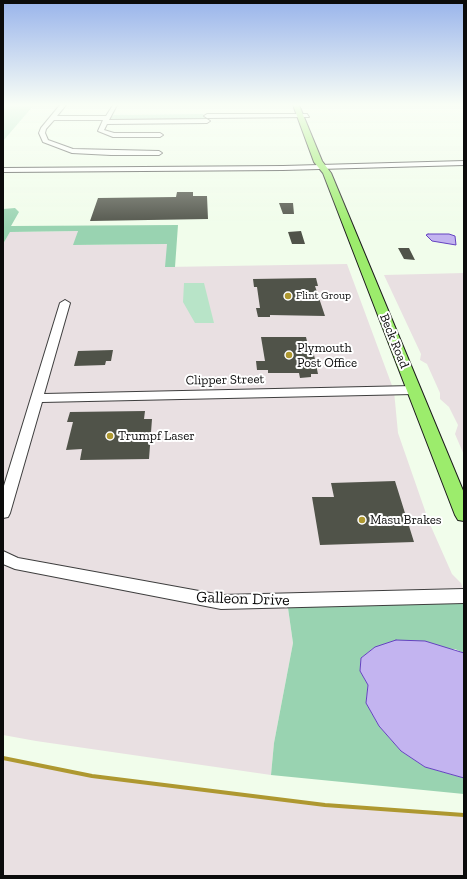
<!DOCTYPE html>
<style>
body{margin:0}
#map{position:relative;width:467px;height:879px;overflow:hidden;background:#f1fdeb;font-family:"Zilla Slab",serif}
canvas{display:block}
.frame{position:absolute;inset:0;border:4px solid #0b0b0b;pointer-events:none}
</style>
<div id="map">
<canvas width="467" height="879"></canvas>
<div class="frame"></div>
</div>
<script>
const g = document.querySelector('canvas').getContext('2d');
g.lineJoin = 'round';
function fillPath(path, color) { g.fillStyle = color; g.fill(path, 'evenodd'); }
const shape = rows => new Path2D(rows.map(r => 'M' + r).join(''));
function stroke(path, color, width, dash) { g.strokeStyle = color; g.lineWidth = width; g.lineCap = dash ? 'butt' : 'round'; g.setLineDash(dash || []); g.stroke(path); }
function drawText(font, color, halo, rows, align = 'center') {
  g.font = font + ' "Zilla Slab",serif'; g.lineWidth = 4; g.setLineDash([]); g.textBaseline = 'middle'; g.strokeStyle = halo; g.fillStyle = color; for (const [text, x, y, turn = 0] of rows) {
    g.save(); g.translate(x, y); g.rotate((+turn || 0) * Math.PI / 180); g.textAlign = isNaN(turn) ? turn : align; if (halo) g.strokeText(text, 0, 0); g.fillText(text, 0, 0); g.restore();
  }
}
fillPath(shape([
 [78,231,74,245,168,244,166,267,347,264,394,391,398,433,429,522,452,574,461,583,464,592,287,601,293,643,274,743,271,775,36,741,3,735,3,244,10,232],
 [464,273,464,455,455,434,458,425,449,407,440,399,440,393,427,364,420,360,421,354,384,275],
 [3,758,92,776,325,805,464,815,464,876,3,876]
]), '#e9e0e2');
fillPath(shape([
 [3,105,34,105,3,141],
 [202,114,205,115,205,119,108,121,111,116,114,115],
 [184,283,204,283,214,323,195,323,183,302]
]), '#b8e4c8');
fillPath(shape([
 [15,208,19,212,11,226,178,225,175,267,165,267,167,244,73,245,78,231,10,232,3,244,3,209],
 [464,596,464,653,455,649,375,647,361,658,360,671,368,685,366,703,379,726,401,751,425,767,464,778,464,794,271,775,274,743,293,643,287,601]
]), '#99d3b1');
const water = shape([
 [428,234,449,234,455,236,456,245,432,241,426,235,428,234],
 [396,640,425,641,464,653,464,778,425,767,401,751,379,726,366,703,368,685,360,671,361,658,375,647,396,640]
]);
fillPath(water, '#c3b4f0');
stroke(water, '#6442c0', 1);
fillPath(shape([
 [177,192,193,192,193,196,207,196,208,219,90,221,98,198,176,197],
 [279,203,293,203,294,214,283,214],
 [301,231,305,244,292,244,288,232],
 [398,248,409,248,415,260,404,259],
 [316,278,318,286,315,286,325,316,270,315,270,317,258,317,256,308,260,308,257,287,254,287,253,279],
 [261,337,306,337,309,350,313,350,318,374,311,374,311,377,300,378,299,373,268,373,268,370,257,370,256,361,265,361],
 [113,350,111,361,106,361,105,365,74,366,78,351],
 [145,411,144,419,152,419,149,459,80,460,82,449,66,450,73,422,67,422,70,412],
 [395,481,414,542,320,545,312,497,334,497,331,483]
]), '#505349');
const minor = shape([
 [60,105,66,105,57,116,106,116,113,105,117,105,109,120,207,119,210,121,207,123,107,124,104,130,114,133,160,133,163,135,160,137,113,137,98,131,103,120,54,120,46,129,45,133,48,140,73,149,159,151,162,153,159,155,111,155,72,153,43,142,39,133,41,128,60,105],
 [307,114,309,117,207,118,204,116,207,114,307,114],
 [464,161,464,165,283,170,3,172,3,168,283,166,464,161],
 [65,300,70,303,44,394,413,386,419,390,413,394,42,402,10,513,8,517,3,518,3,489,60,303,65,300],
 [3,551,18,558,221,595,464,589,464,603,221,609,15,569,3,564,3,551]
]);
const major = shape([
 [293,105,299,105,322,161,331,173,464,493,464,521,458,520,455,515,323,173,314,162,293,105]
]);
stroke(minor, '#3e3e3e', 2);
stroke(major, '#1c1c1c', 2);
fillPath(minor, '#fff');
fillPath(major, '#9cec6c');
stroke(shape([
 [3,758,92,776,325,805,464,815]
]), '#ae9830', 4);
const sky = g.createLinearGradient(0, 0, 0, 228);
sky.addColorStop(0, '#99b4eb');
sky.addColorStop(0.46, '#f9fef6');
sky.addColorStop(1, '#f9fef600');
g.fillStyle = sky;
g.fillRect(0, 0, 467, 228);
for (const [x, y, r, color] of [
 [288,296,4,"#ae9830"],
 [289,355,4,"#ae9830"],
 [110,436,4,"#ae9830"],
 [362,520,4,"#ae9830"]
]) { const dot = new Path2D(); dot.arc(x, y, r, 0, 2 * Math.PI); g.fillStyle = color; g.fill(dot); stroke(dot, '#fff', 1.5); }
drawText('11px', '#0b0b0b', '#fff', [
 ["Flint Group",296,296]
], 'left');
drawText('13px', '#0b0b0b', '#fff', [
 ["Beck Road",394,341,68],
 ["Clipper Street",225,380,-1]
]);
drawText('13px', '#0b0b0b', '#fff', [
 ["Plymouth",297,348],
 ["Post Office",297,363],
 ["Trumpf Laser",118,436],
 ["Masu Brakes",370,520]
], 'left');
drawText('16px', '#0b0b0b', '#fff', [
 ["Galleon Drive",243,599,2]
]);
</script>
